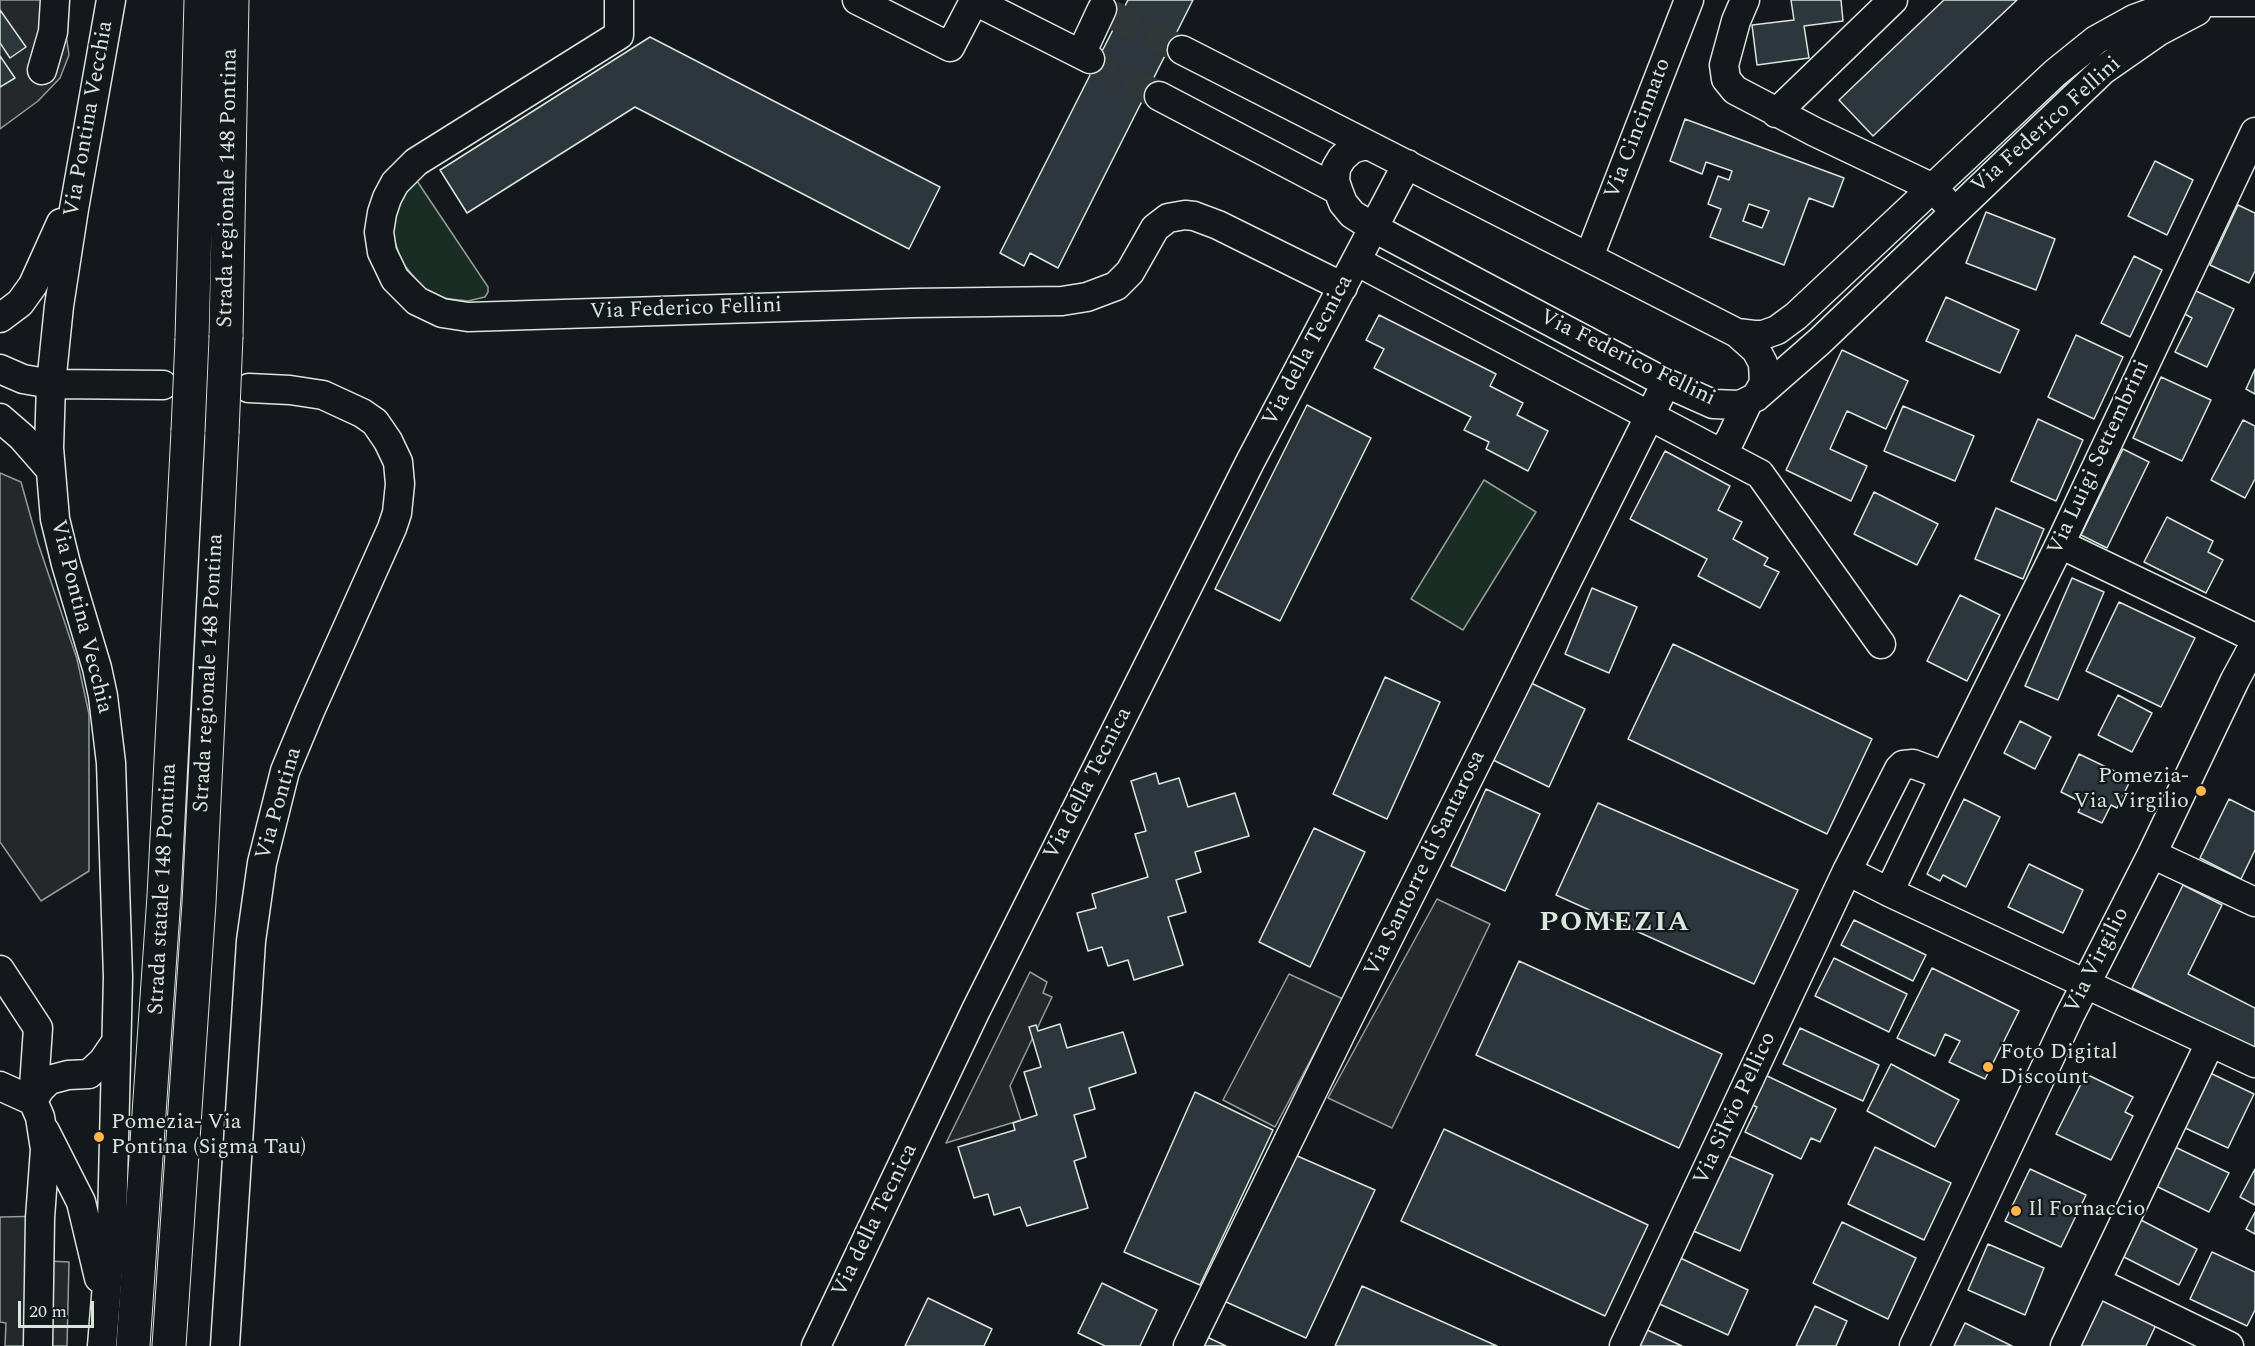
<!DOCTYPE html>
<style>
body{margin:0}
#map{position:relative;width:2255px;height:1346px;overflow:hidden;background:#14181c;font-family:Spectral,serif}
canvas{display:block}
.scale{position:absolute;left:18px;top:1301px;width:76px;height:27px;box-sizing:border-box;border:3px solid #d8e6dc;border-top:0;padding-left:8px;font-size:18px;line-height:21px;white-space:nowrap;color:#d8e6dc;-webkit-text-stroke:4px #14181c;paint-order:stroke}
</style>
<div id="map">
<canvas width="2255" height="1346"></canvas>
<div class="scale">20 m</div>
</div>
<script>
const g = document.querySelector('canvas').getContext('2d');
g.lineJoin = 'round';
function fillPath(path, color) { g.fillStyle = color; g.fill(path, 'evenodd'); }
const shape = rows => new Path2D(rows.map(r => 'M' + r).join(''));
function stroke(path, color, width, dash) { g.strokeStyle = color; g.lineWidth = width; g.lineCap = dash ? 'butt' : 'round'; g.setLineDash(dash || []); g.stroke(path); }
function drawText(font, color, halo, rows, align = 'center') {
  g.font = font + ' Spectral,serif'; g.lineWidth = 4.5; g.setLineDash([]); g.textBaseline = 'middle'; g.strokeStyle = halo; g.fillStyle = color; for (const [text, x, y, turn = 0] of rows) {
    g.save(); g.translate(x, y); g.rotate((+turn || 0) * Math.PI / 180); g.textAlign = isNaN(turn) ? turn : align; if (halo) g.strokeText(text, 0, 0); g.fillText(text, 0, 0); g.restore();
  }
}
const green = shape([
 [417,181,488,287,488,292,485,297,468,301,442,298,423,288,401,261,393,235,395,215,402,196,417,181],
 [1484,480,1536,512,1463,630,1411,599,1484,480]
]);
fillPath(green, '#1a2d24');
stroke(green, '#939e99', 1.5);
const parking = shape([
 [0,0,61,0,69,55,60,78,38,101,0,129,0,0],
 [0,473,21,482,38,543,77,659,89,714,89,871,41,901,0,842,0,473],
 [1437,899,1490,924,1392,1128,1328,1098,1437,899],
 [1030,972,1047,982,1043,993,1052,997,1010,1086,1021,1120,946,1143,1030,972],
 [1289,974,1343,999,1275,1127,1223,1100,1289,974],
 [48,1216,48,1261,69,1262,67,1346,5,1346,6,1323,0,1322,0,1217,48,1216]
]);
fillPath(parking, '#24282b');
stroke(parking, '#939e99', 1.5);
const building = shape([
 [1128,0,1193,0,1058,268,1030,253,1024,266,1000,253,1128,0],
 [1791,0,1841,0,1843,21,1804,26,1809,58,1757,65,1752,25,1794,20,1791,0],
 [1944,0,2017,0,1873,136,1839,100,1944,0],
 [0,10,26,47,10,58,0,43,0,10],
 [650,37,940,187,909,249,635,107,467,213,440,170,650,37],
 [0,56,15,78,0,87,0,56],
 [1685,119,1844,178,1833,207,1809,198,1784,265,1710,237,1721,209,1708,204,1718,176,1729,180,1732,171,1706,162,1702,174,1670,161,1685,119],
 [1749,204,1769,211,1762,228,1743,221,1749,204],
 [2155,161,2193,180,2167,235,2128,216,2155,161],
 [2238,205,2255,213,2255,271,2249,283,2210,265,2238,205],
 [1986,212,2055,239,2036,290,1966,263,1986,212],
 [2134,256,2162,270,2130,337,2101,323,2134,256],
 [2194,290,2234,309,2207,367,2175,352,2192,318,2183,313,2194,290],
 [1946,297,2019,330,2000,373,1926,341,1946,297],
 [1379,315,1496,374,1490,386,1523,403,1517,415,1548,431,1528,471,1486,449,1489,442,1464,430,1471,417,1374,368,1384,349,1366,340,1379,315],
 [2076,335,2123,357,2094,419,2048,397,2076,335],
 [1842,350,1908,381,1886,429,1847,411,1830,449,1867,466,1851,501,1786,470,1842,350],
 [2255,369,2255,394,2246,389,2255,369],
 [2161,377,2211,400,2182,461,2133,438,2161,377],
 [1307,405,1371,438,1280,621,1215,589,1307,405],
 [1903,406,1974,436,1955,481,1884,451,1903,406],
 [2038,419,2083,440,2056,501,2011,481,2038,419],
 [2243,420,2255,426,2255,479,2245,498,2211,480,2243,420],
 [2123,449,2149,462,2107,548,2081,535,2123,449],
 [1665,451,1730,486,1718,510,1742,522,1733,539,1768,558,1764,565,1779,572,1760,608,1698,576,1707,559,1630,519,1665,451],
 [1874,492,1938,524,1917,565,1854,534,1874,492],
 [1996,508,2044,529,2023,579,1975,559,1996,508],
 [2167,517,2213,541,2208,552,2223,560,2206,593,2144,562,2167,517],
 [2072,578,2104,592,2058,700,2025,686,2072,578],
 [1592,588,1637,607,1609,673,1565,654,1592,588],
 [1960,595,2000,615,1967,681,1927,661,1960,595],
 [2119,602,2195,638,2161,707,2086,671,2119,602],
 [1673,644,1872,739,1827,834,1628,739,1673,644],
 [1385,677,1440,702,1387,819,1333,794,1385,677],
 [1529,682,1585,709,1549,787,1493,760,1529,682],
 [2118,695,2152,713,2132,752,2098,735,2118,695],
 [2020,721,2051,737,2035,769,2004,753,2020,721],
 [2079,754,2131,779,2117,808,2111,805,2102,823,2078,812,2083,803,2061,792,2079,754],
 [1156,773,1159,784,1179,778,1188,807,1235,793,1249,836,1195,852,1201,872,1176,880,1186,912,1168,917,1183,965,1134,980,1128,960,1108,966,1102,947,1088,951,1077,913,1096,908,1092,894,1148,877,1135,834,1146,831,1131,781,1156,773],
 [1486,789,1540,814,1505,891,1451,866,1486,789],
 [1964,799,2000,817,1966,887,1943,875,1940,881,1927,874,1964,799],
 [2229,799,2255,812,2255,850,2241,879,2200,858,2229,799],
 [1598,803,1798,890,1754,984,1556,895,1598,803],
 [1314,828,1365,852,1310,967,1259,942,1314,828],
 [2029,864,2083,890,2063,933,2008,907,2029,864],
 [2183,885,2222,905,2188,974,2255,1008,2255,1049,2132,988,2183,885],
 [1854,920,1926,955,1913,981,1841,945,1854,920],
 [1834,958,1907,994,1889,1032,1815,996,1834,958],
 [1519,961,1722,1054,1679,1148,1476,1055,1519,961],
 [1932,968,2019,1011,1985,1079,1949,1062,1960,1041,1945,1034,1935,1056,1897,1038,1932,968],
 [1060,1024,1067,1048,1123,1032,1136,1073,1089,1088,1095,1109,1074,1115,1086,1157,1074,1161,1088,1208,1027,1226,1020,1207,994,1215,988,1194,974,1198,958,1147,1015,1130,1013,1123,1037,1115,1024,1072,1041,1067,1029,1027,1036,1025,1038,1031,1060,1024],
 [1800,1028,1879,1065,1863,1101,1783,1064,1800,1028],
 [1891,1064,1959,1100,1935,1147,1867,1111,1891,1064],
 [2206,1071,2254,1094,2228,1148,2181,1126,2206,1071],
 [1761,1073,1836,1109,1820,1142,1811,1138,1801,1159,1745,1132,1757,1107,1747,1103,1761,1073],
 [2086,1074,2133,1097,2125,1112,2133,1116,2111,1160,2056,1134,2086,1074],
 [1195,1092,1273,1130,1200,1285,1124,1252,1195,1092],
 [1444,1129,1648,1225,1605,1316,1401,1221,1444,1129],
 [2173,1146,2229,1173,2209,1212,2154,1185,2173,1146],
 [1875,1147,1951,1183,1924,1240,1848,1204,1875,1147],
 [1725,1154,1773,1175,1740,1251,1691,1230,1725,1154],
 [1295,1155,1375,1190,1306,1338,1224,1301,1295,1155],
 [2030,1169,2086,1195,2061,1247,2005,1221,2030,1169],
 [2255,1169,2255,1205,2240,1197,2255,1169],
 [2255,1212,2255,1234,2246,1229,2255,1212],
 [2135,1217,2197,1249,2179,1285,2116,1253,2135,1217],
 [1842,1222,1916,1258,1888,1319,1813,1283,1842,1222],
 [1988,1244,2044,1268,2025,1315,1968,1290,1988,1244],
 [2212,1252,2255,1272,2255,1310,2247,1326,2190,1299,2212,1252],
 [1676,1256,1748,1290,1728,1335,1655,1302,1676,1256],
 [1102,1283,1157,1310,1140,1346,1105,1346,1078,1333,1102,1283],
 [1362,1286,1497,1346,1335,1346,1362,1286],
 [928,1298,992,1329,984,1346,905,1346,928,1298],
 [2098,1298,2156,1325,2146,1346,2076,1346,2098,1298],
 [1815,1306,1847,1321,1836,1346,1796,1346,1815,1306],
 [1965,1323,2012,1346,1954,1346,1965,1323],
 [1643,1328,1682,1346,1635,1346,1643,1328],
 [1207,1337,1226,1346,1203,1346,1207,1337]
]);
fillPath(building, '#2c363c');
stroke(building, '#d8e6dc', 1.5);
stroke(shape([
 [1111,14,1182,50],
 [1090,59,1159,96]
]), '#313739', 28, [28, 14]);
const minor = shape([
 [619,0,619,35,416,162,395,183,387,198,382,213,379,232,382,252,395,279,417,301,442,313,468,317,913,303,1062,301,1087,297,1116,286,1130,272,1155,228,1168,218,1185,215,1194,216,1218,225,1343,287],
 [857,0,950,47,974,1],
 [973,0,1090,59],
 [1745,0,1736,21,1724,65,1726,79,1735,90,1815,132,1933,188,1944,200],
 [1182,50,1737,333,1754,335,1763,335,1777,330,1796,316,2055,73,2096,40,2134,19,2167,7,2201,2,2255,2],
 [1081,54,1102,9],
 [42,70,53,32,55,0],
 [1159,96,1338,190],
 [1776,113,1893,0],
 [1370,146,1362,146,1352,149,1342,158,1336,168,1335,181,1338,190,1343,203,1352,214,1374,228,1666,383,1713,404,1740,405,1756,397,1820,341,2103,70,2159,31,2197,11],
 [1589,257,1689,0],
 [1356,261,1760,474,1881,644],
 [0,318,20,303,33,285,61,223],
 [1737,333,1756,350,1763,363,1764,383,1756,397],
 [0,369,23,379,51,384,163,385],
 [0,418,22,437,50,469],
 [1717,451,1723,449,1730,440,1748,402],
 [2060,544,2255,638],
 [1942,782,2060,544,2255,132],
 [2152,854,2255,902],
 [1889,892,1942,782,1942,780,1932,771,1913,764,1903,765,1899,769,1847,871,1889,892,2255,1063],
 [0,970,38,1028,33,1101,40,1117,45,1149,40,1218,38,1346],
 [0,1086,33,1101],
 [33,1101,40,1089,49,1080,68,1075,89,1074,103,1061,116,1042],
 [45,1131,81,1202,99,1278],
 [2097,1282,2229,1346],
 [102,1346,112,1223,118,977,111,763,103,696,97,668,66,564,55,519,49,448,51,384,59,306,74,209,111,0],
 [225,1346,251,941,262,863,285,771,310,711,392,528,397,513,400,484,398,462,388,441,375,422,362,413,323,395,290,390,249,388],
 [816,1346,976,1010,1250,462,1407,164],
 [1188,1346,1341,1033,1666,383],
 [1624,1346,1847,871],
 [1914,1346,2070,1015,2152,854,2235,680,2255,643],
 [2065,1346,2210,1043]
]);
const highway = shape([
 [226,336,232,0],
 [192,339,201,0],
 [133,1346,164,896,188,431],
 [169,1346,199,903,222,433]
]);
stroke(minor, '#d8e6dc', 31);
stroke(highway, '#d8e6dc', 35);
stroke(minor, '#14181c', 28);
stroke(highway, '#14181c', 33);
const highwayBridge = shape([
 [188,431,192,339],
 [222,433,226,336]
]);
stroke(highwayBridge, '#d8e6dc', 35, []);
stroke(highwayBridge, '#14181c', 33);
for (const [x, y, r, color] of [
 [2201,791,6,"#ffb74d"],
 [1988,1067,6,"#ffb74d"],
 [99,1137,6,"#ffb74d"],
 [2016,1211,6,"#ffb74d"]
]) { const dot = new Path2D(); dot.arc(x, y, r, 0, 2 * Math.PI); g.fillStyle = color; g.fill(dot); stroke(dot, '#14181c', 2); }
drawText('22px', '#d8e6dc', '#14181c', [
 ["Via Pontina Vecchia",90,119,-80],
 ["Via Federico Fellini",2047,126,-42],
 ["Via Cincinnato",1639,129,-69],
 ["Strada regionale 148 Pontina",229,188,-89],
 ["Via Federico Fellini",686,310,-2],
 ["Via della Tecnica",1309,351,-62],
 ["Via Federico Fellini",1627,359,26],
 ["Via Luigi Settembrini",2100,458,-65],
 ["Via Pontina Vecchia",80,617,76],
 ["Strada regionale 148 Pontina",210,673,-87],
 ["Via della Tecnica",1089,784,-63],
 ["Via Pontina",280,804,-74],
 ["Via Santorre di Santarosa",1426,864,-64],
 ["Strada statale 148 Pontina",164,889,-87],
 ["Via Virgilio",2098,961,-63],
 ["Via Silvio Pellico",1736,1109,-65],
 ["Via della Tecnica",876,1221,-64]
]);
drawText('22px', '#d8e6dc', '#14181c', [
 ["Pomezia-",2189,778,"right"],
 ["Via Virgilio",2189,803,"right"],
 ["Foto Digital",2000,1054],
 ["Discount",2000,1079],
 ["Pomezia- Via",111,1124],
 ["Pontina (Sigma Tau)",111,1149],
 ["Il Fornaccio",2028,1211]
], 'left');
g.letterSpacing = '1.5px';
drawText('bold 28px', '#d8e6dc', '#14181c', [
 ["POMEZIA",1615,925]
]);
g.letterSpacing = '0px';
</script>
